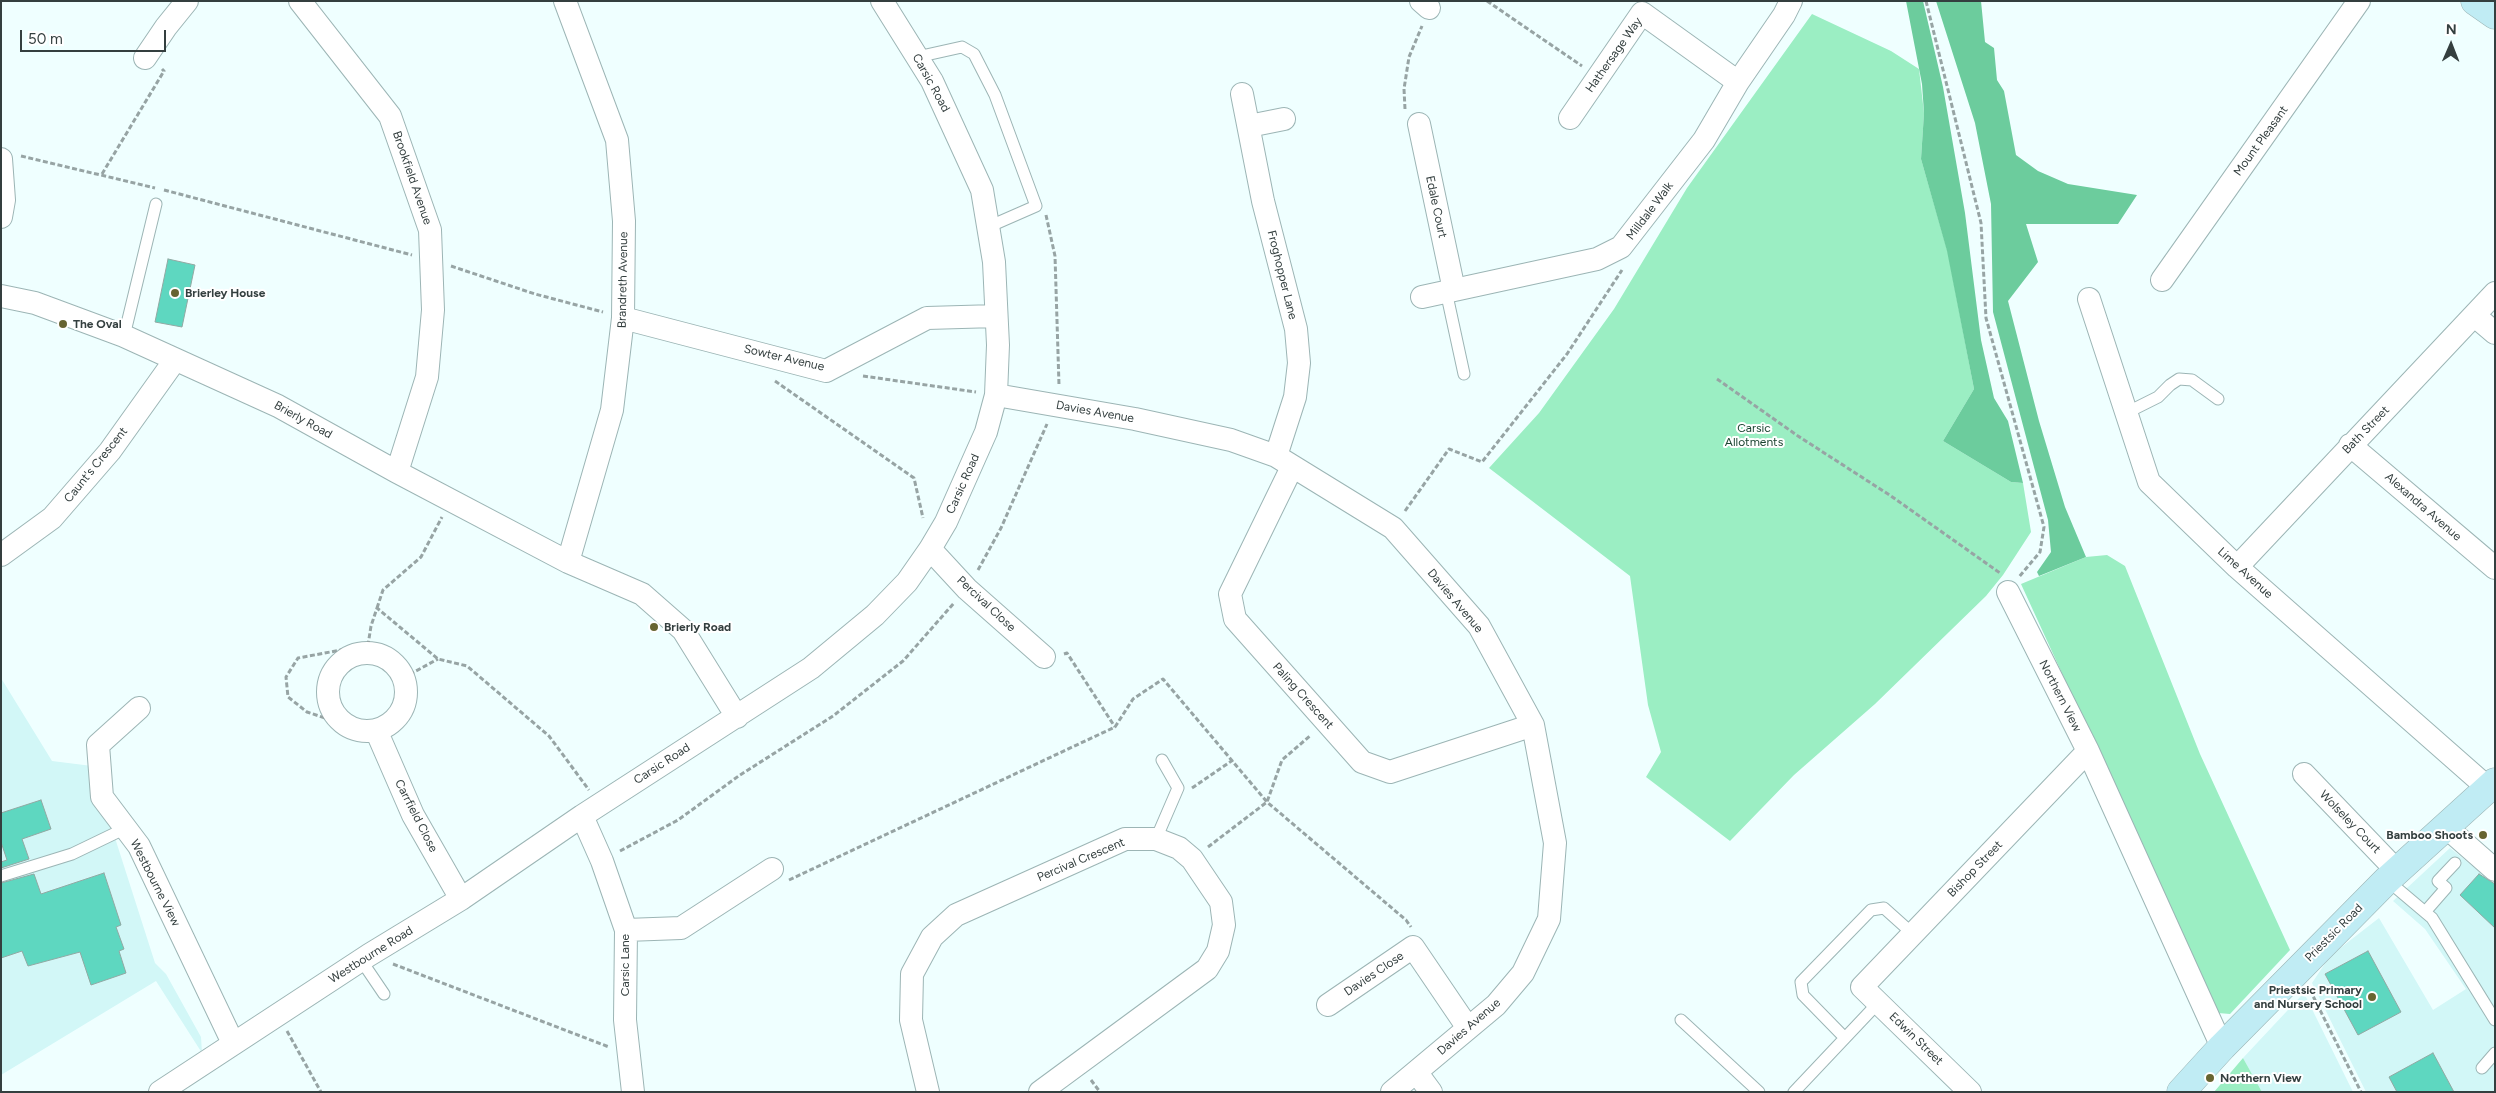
<!DOCTYPE html>
<style>
body{margin:0}
#map{position:relative;width:2496px;height:1093px;overflow:hidden;background:#efffff;font-family:Figtree,sans-serif}
canvas{display:block}
.frame{position:absolute;inset:0;border:2px solid #343f3f;pointer-events:none}
.north{position:absolute;left:2426px;top:20px;width:50px;height:50px;-webkit-text-stroke:4px #fff;paint-order:stroke;rotate:1deg;font-size:14px;font-weight:700;line-height:20px;text-align:center;color:#343f3f}
.north::after{content:'';display:block;margin:auto;width:18px;height:22px;background:#343f3f;clip-path:polygon(50% 0,100% 100%,50% 72%,0 100%)}
.scale{position:absolute;left:20px;top:30px;width:146px;height:22px;box-sizing:border-box;border:2px solid #343f3f;border-top:0;padding-left:6px;font-size:15px;line-height:18px;white-space:nowrap;color:#343f3f;-webkit-text-stroke:4px #fff;paint-order:stroke}
</style>
<div id="map">
<canvas width="2496" height="1093"></canvas>
<div class="frame"></div>
<div class="north">N</div>
<div class="scale">50 m</div>
</div>
<script>
const g = document.querySelector('canvas').getContext('2d');
g.lineJoin = 'round';
function fillPath(path, color) { g.fillStyle = color; g.fill(path, 'evenodd'); }
const shape = rows => new Path2D(rows.map(r => 'M' + r).join(''));
function stroke(path, color, width, dash) { g.strokeStyle = color; g.lineWidth = width; g.lineCap = dash ? 'butt' : 'round'; g.setLineDash(dash || []); g.stroke(path); }
function drawText(font, color, halo, rows, align = 'center') {
  g.font = font + ' Figtree,sans-serif'; g.lineWidth = 4; g.setLineDash([]); g.textBaseline = 'middle'; g.strokeStyle = halo; g.fillStyle = color; for (const [text, x, y, turn = 0] of rows) {
    g.save(); g.translate(x, y); g.rotate((+turn || 0) * Math.PI / 180); g.textAlign = isNaN(turn) ? turn : align; if (halo) g.strokeText(text, 0, 0); g.fillText(text, 0, 0); g.restore();
  }
}
fillPath(shape([
 [1,678,52,761,92,766,155,963,166,974,201,1037,202,1053,156,981,1,1075],
 [2450,848,2495,884,2495,1092,2366,1092,2312,983,2330,956,2379,918,2433,1010,2466,989,2425,929,2393,901],
 [2301,996,2306,997,2353,1092,2262,1092,2243,1058]
]), '#d2f7f7');
fillPath(shape([
 [1812,14,1891,51,1919,69,1924,113,1921,159,1948,253,1974,389,1943,441,2011,482,2023,483,2031,532,2003,575,1986,596,1875,704,1794,775,1730,841,1646,777,1661,752,1648,705,1630,576,1489,468,1539,413,1614,309,1687,188],
 [2107,555,2125,566,2200,754,2290,950,2230,1014,2218,1013,2021,584,2086,557],
 [2243,1058,2262,1092,2214,1092]
]), '#9beec3');
fillPath(shape([
 [1906,1,1923,1,1943,87,1965,213,1981,340,1994,398,2008,421,2023,483,2011,482,1943,441,1974,389,1947,251,1921,159,1924,113,1922,84],
 [1936,1,1981,1,1985,42,1994,48,1997,80,2004,91,2016,155,2038,171,2068,184,2137,195,2118,224,2026,224,2038,262,2008,301,2039,421,2065,507,2086,557,2039,576,2037,572,2051,552,2048,520,1993,312,1991,204,1975,123]
]), '#6ccc9d');
const building = shape([
 [168,259,195,265,182,327,155,322,168,259],
 [41,800,51,829,22,839,29,859,1,868,1,862,7,860,1,842,1,813,41,800],
 [104,873,121,925,116,927,124,949,119,951,126,973,91,985,80,952,28,966,22,951,1,958,1,883,34,874,41,894,104,873],
 [2479,874,2495,884,2495,928,2460,895,2479,874],
 [2368,951,2401,1012,2358,1035,2325,974,2368,951],
 [2433,1053,2454,1092,2397,1092,2389,1077,2433,1053]
]);
fillPath(building, '#5ed7c0');
stroke(building, '#91a9a3', 1);
const service = shape([
 [917,57,962,47,974,54,995,95,1036,206,988,227],
 [1446,291,1464,374],
 [124,336,156,204],
 [2126,413,2158,397,2170,385,2179,379,2192,380,2218,399],
 [1156,839,1178,788,1162,760],
 [1,876,72,854,126,828],
 [2387,880,2432,918,2495,1020],
 [2425,912,2446,888,2438,881,2455,863],
 [361,960,384,994],
 [1681,1020,1759,1092],
 [1845,1038,1803,995,1801,982,1871,910,1884,908,1913,934],
 [2482,1068,2495,1053],
 [1794,1092,1879,1002]
]);
const minor = shape([
 [300,1,390,116,430,230,433,310,427,377,397,472],
 [565,1,617,140,624,221,623,318,612,410,568,562],
 [1421,1,1429,8],
 [145,58,166,27,187,1],
 [1242,94,1263,201,1296,329,1299,363,1295,397,1276,456],
 [1570,118,1642,13,1738,82],
 [1419,124,1454,290],
 [1249,126,1284,119],
 [1,159,4,200,1,217],
 [2162,280,2359,1],
 [1,296,35,303,124,336,278,406,397,472,568,562,642,594,683,630,737,717],
 [1422,297,1597,259,1621,247,1704,140,1738,82,1784,15,1791,1],
 [2089,299,2149,482,2237,567,2488,788],
 [2475,316,2495,333],
 [623,318,826,371,927,318,996,316],
 [996,395,1135,419,1231,440,1276,456,1393,528,1479,626,1533,725,1555,843,1549,919,1523,973,1496,1005,1392,1092],
 [2350,445,2495,568],
 [1292,467,1230,594,1235,619,1362,762,1390,772,1533,725],
 [930,549,967,589,1044,657],
 [1,555,52,518,110,451,175,360],
 [2237,567,2495,293],
 [2008,592,2088,751,2222,1047],
 '328 692a39 39 0 1 1 78 0a39 39 0 1 1-78 0Z',
 [139,708,98,745,102,797,139,846,233,1043],
 [376,730,413,815,461,899],
 [2304,774,2397,871],
 [582,816,602,861,626,930,625,1020,633,1092],
 [2446,827,2495,870],
 [626,930,681,928,772,869],
 [1328,1005,1413,947,1468,1028],
 [1417,1073,1431,1092],
 [160,1092,369,955,461,899,582,816,811,668,875,615,907,582,930,549,946,522,986,432,996,395,998,345,994,262,982,190,932,81,882,1],
 [928,1092,911,1020,912,974,932,937,956,915,1125,839,1156,839,1179,848,1192,859,1221,902,1224,925,1218,951,1207,969,1040,1092],
 [1970,1092,1862,987,2088,751]
]);
const secondary = shape([
 [2475,1,2495,15],
 [2181,1092,2222,1047,2387,880,2495,782]
]);
stroke(service, '#9cb5b5', 13);
stroke(minor, '#9cb5b5', 24);
stroke(secondary, '#9cb5b5', 29);
stroke(shape([
 [1487,1,1582,66],
 [1926,1,1981,223,1986,318,2044,527,2040,552,2019,577],
 [1405,109,1404,89,1409,57,1422,26],
 [21,156,155,188],
 [102,174,164,71,162,69],
 [164,190,412,255],
 [1046,215,1055,256,1059,385],
 [451,266,535,294,603,312],
 [863,376,976,392],
 [1717,379,1798,436,1891,496,2000,573],
 [775,381,914,478,923,518],
 [1405,511,1449,449,1482,462,1567,354,1622,270],
 [978,570,1001,528,1047,424],
 [377,608,383,590,421,557,442,517],
 [370,653,368,645,371,626,377,608,438,659,467,666,549,736,589,790],
 [1064,654,1067,653,1115,727],
 [403,678,438,659],
 [346,725,307,712,288,697,286,677,298,658,368,645],
 [1192,788,1233,760],
 [1208,847,1267,802,1282,760,1311,735],
 [620,851,678,820,740,775,833,716,903,661,954,603],
 [789,880,1115,727,1133,699,1163,679,1267,802,1406,920,1411,927],
 [393,964,609,1047],
 [2310,990,2361,1092],
 [287,1031,321,1092],
 [1091,1080,1100,1092]
]), '#97a4a4', 3, [5, 2.5]);
stroke(service, '#fff', 11);
stroke(minor, '#fff', 22);
stroke(secondary, '#c0ecf4', 28);
for (const [x, y, r, color] of [
 [175,293,5,"#676431"],
 [63,324,5,"#676431"],
 [654,627,5,"#676431"],
 [2483,835,5,"#676431"],
 [2372,997,5,"#676431"],
 [2210,1078,5,"#676431"]
]) { const dot = new Path2D(); dot.arc(x, y, r, 0, 2 * Math.PI); g.fillStyle = color; g.fill(dot); stroke(dot, '#fff', 2); }
drawText('12px', '#343f3f', '#fff', [
 ["Hathersage Way",1614,55,-55],
 ["Carsic Road",931,83,61],
 ["Mount Pleasant",2261,141,-54],
 ["Brookfield Avenue",412,178,71],
 ["Edale Court",1436,207,78],
 ["Milldale Walk",1650,211,-53],
 ["Froghopper Lane",1282,275,76],
 ["Brandreth Avenue",623,280,-89],
 ["Sowter Avenue",784,358,13],
 ["Davies Avenue",1095,412,10],
 ["Brierly Road",303,420,29],
 ["Bath Street",2366,430,-46],
 ["Caunt's Crescent",96,465,-51],
 ["Carsic Road",963,484,-66],
 ["Alexandra Avenue",2423,507,41],
 ["Lime Avenue",2245,573,42],
 ["Davies Avenue",1455,601,50],
 ["Percival Close",986,604,43],
 ["Paling Crescent",1303,696,48],
 ["Northern View",2060,696,63],
 ["Carsic Road",662,764,-33],
 ["Carrfield Close",416,816,63],
 ["Wolseley Court",2350,822,46],
 ["Percival Crescent",1081,860,-23],
 ["Bishop Street",1975,869,-46],
 ["Westbourne View",155,883,63],
 ["Priestsic Road",2334,933,-45],
 ["Westbourne Road",371,955,-32],
 ["Carsic Lane",625,965,-90],
 ["Davies Close",1374,974,-34],
 ["Davies Avenue",1469,1027,-41],
 ["Edwin Street",1916,1039,44]
]);
drawText('bold 12px', '#343f3f', '#fff', [
 ["Brierley House",185,293],
 ["The Oval",73,324],
 ["Brierly Road",664,627],
 ["Bamboo Shoots",2473,835,"right"],
 ["Priestsic Primary",2362,990,"right"],
 ["and Nursery School",2362,1004,"right"],
 ["Northern View",2220,1078]
], 'left');
drawText('12px', '#1b4431', '#fff', [
 ["Carsic",1754,428],
 ["Allotments",1754,442]
]);
</script>
